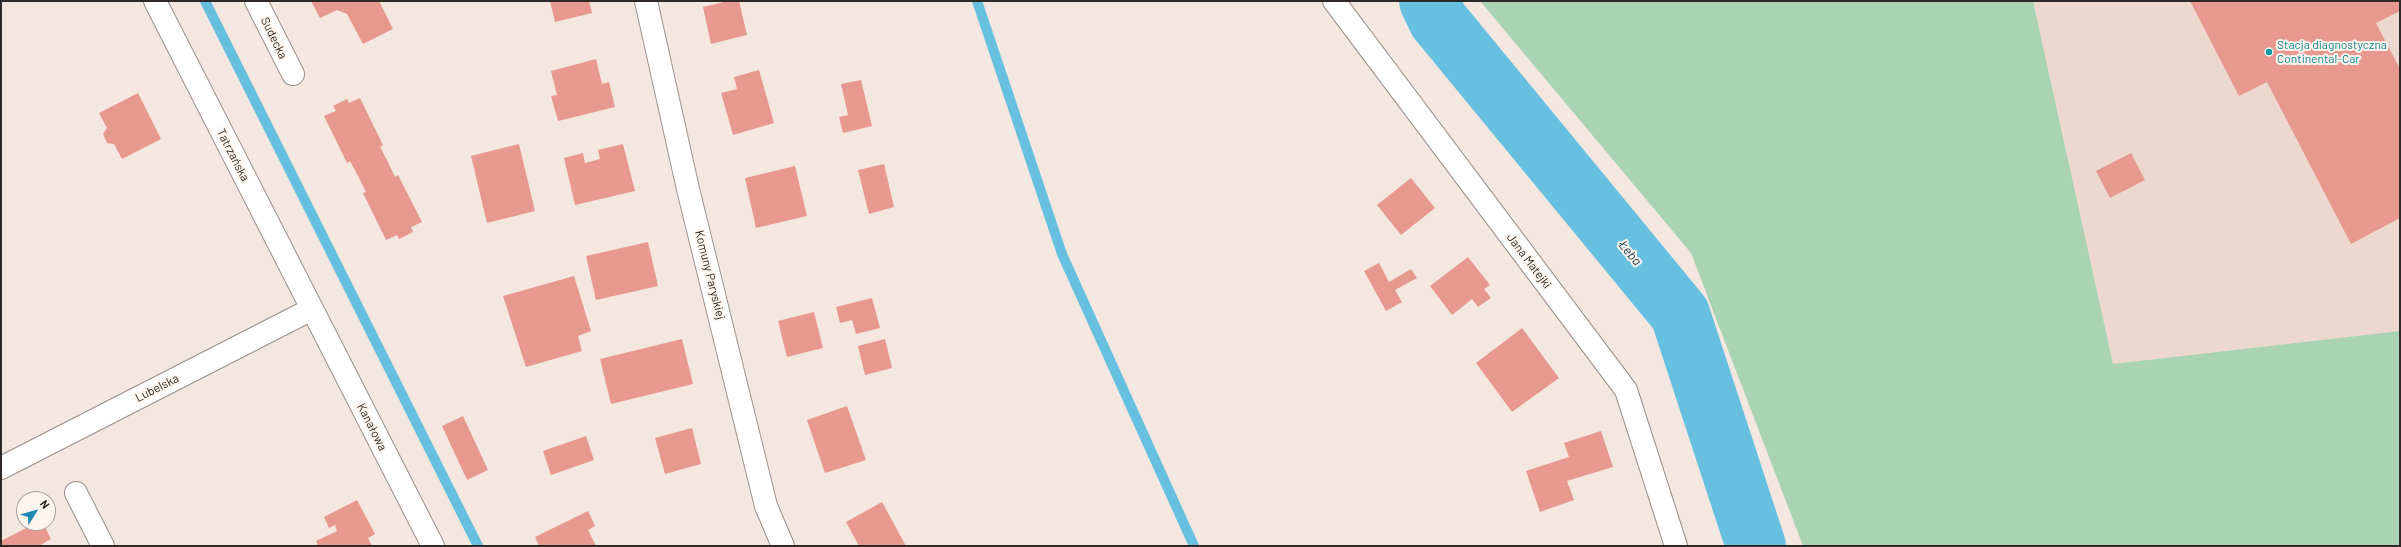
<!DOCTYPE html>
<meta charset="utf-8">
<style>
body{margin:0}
#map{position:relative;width:2401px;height:547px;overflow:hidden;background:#f3e7e0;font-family:Barlow,sans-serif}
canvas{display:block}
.frame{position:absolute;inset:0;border:2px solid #2e2927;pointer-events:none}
.north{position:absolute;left:16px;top:491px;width:40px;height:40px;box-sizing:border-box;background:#fff5ef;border:1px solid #aba39f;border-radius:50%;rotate:53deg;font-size:11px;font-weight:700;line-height:16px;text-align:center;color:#2e2927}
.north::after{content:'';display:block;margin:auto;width:14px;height:18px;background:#2188b1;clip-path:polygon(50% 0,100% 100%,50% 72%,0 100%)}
</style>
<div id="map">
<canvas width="2401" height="547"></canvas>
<div class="frame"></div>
<div class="north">N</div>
</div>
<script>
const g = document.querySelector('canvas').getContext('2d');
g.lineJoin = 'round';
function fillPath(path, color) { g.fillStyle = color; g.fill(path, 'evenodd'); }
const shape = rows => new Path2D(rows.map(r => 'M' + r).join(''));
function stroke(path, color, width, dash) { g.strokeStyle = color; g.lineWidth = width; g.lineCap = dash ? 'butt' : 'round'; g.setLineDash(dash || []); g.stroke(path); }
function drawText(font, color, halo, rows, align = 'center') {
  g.font = font + ' Barlow,sans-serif'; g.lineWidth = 4; g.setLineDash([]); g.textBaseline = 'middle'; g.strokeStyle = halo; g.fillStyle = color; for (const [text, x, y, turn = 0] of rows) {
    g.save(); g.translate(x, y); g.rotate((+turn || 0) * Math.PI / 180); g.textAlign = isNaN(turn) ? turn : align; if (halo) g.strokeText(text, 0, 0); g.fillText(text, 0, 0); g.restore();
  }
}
fillPath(shape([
 [2033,1,2400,1,2400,331,2113,365]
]), '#ecd8cf');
fillPath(shape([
 [1480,1,2033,1,2113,364,2400,331,2400,546,1803,546,1691,253]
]), '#aad3b4');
stroke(shape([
 [205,1,478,546],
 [977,1,1062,254,1194,546]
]), '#67c0e0', 10);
stroke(shape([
 [1429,1,1438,20,1680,314,1756,546]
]), '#67c0e0', 60);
fillPath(shape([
 [311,1,379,1,393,29,363,44,347,14,337,10,320,18],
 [550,1,589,1,592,13,555,22],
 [728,1,739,1,747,35,711,44,703,7],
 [2190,1,2400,1,2400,11,2376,23,2400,69,2400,218,2351,244,2267,82,2239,96],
 [596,59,602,84,609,82,615,107,558,121,551,96,557,95,551,71],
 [759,70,774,123,733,135,721,93,737,89,734,77],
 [861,80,872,126,843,133,839,117,848,115,841,84],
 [138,93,161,139,122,159,114,144,107,143,103,134,107,128,99,113],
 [360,98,383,145,380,147,388,162,395,177,398,175,422,222,411,227,413,232,399,239,397,235,386,240,363,193,366,192,358,176,350,161,347,163,324,116,336,111,333,106,347,99,349,103],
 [519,144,535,211,487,223,471,156],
 [623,144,635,191,575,205,564,158,583,153,585,163,600,159,598,150],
 [2131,153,2145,180,2110,198,2096,171],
 [884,164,894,207,869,214,858,170],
 [795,166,807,216,756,228,745,178],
 [1411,178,1435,208,1401,235,1377,205],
 [648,242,658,286,596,300,586,256],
 [1468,257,1490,285,1484,289,1491,298,1478,307,1472,299,1452,315,1430,286],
 [1379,263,1389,282,1411,269,1417,278,1395,290,1402,302,1386,311,1364,271],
 [574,276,591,331,578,336,582,351,526,367,503,296],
 [872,298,880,328,856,334,852,320,840,323,836,307],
 [814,312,823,348,787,357,778,321],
 [1522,328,1559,378,1512,412,1476,363],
 [682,339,693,384,611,404,600,359],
 [885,339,892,368,865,375,858,346],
 [847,406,866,460,825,473,807,420],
 [463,416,488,470,467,480,442,426],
 [692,428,701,464,665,474,655,438],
 [1601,431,1613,467,1567,481,1574,500,1540,512,1526,471,1569,457,1564,443],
 [586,436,594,460,551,475,543,451],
 [357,500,375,534,368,538,372,546,318,546,316,541,337,531,335,525,329,528,324,517],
 [882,502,906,546,859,546,846,522],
 [588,511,595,526,588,530,596,546,539,546,535,537],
 [36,523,43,523,51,539,39,546,1,546,1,541]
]), '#e8998f');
const street = shape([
 [155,1,433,546],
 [256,1,293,74],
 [646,1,688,189,766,506,783,546],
 [1334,1,1626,390,1676,546],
 [1,468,312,309],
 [76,493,103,546]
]);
stroke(street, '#9a8f89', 24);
stroke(street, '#fff', 22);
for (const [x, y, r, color] of [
 [2269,52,4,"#0f9aa8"]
]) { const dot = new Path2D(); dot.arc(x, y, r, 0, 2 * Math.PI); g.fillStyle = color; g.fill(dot); stroke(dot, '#fff5ef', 1.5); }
drawText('12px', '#2e2927', '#fff5ef', [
 ["Sudecka",274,38,64],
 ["Tatrzańska",233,155,63],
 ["Jana Matejki",1529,261,53],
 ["Komuny Paryskiej",710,275,76],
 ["Lubelska",157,388,-27],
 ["Kanałowa",372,427,63]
]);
drawText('12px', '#0d838f', '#fff5ef', [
 ["Stacja diagnostyczna",2277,45],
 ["Continental-Car",2277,59]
], 'left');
drawText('italic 13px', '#18404e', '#fff5ef', [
 ["Łeba",1630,253,50]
]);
</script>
